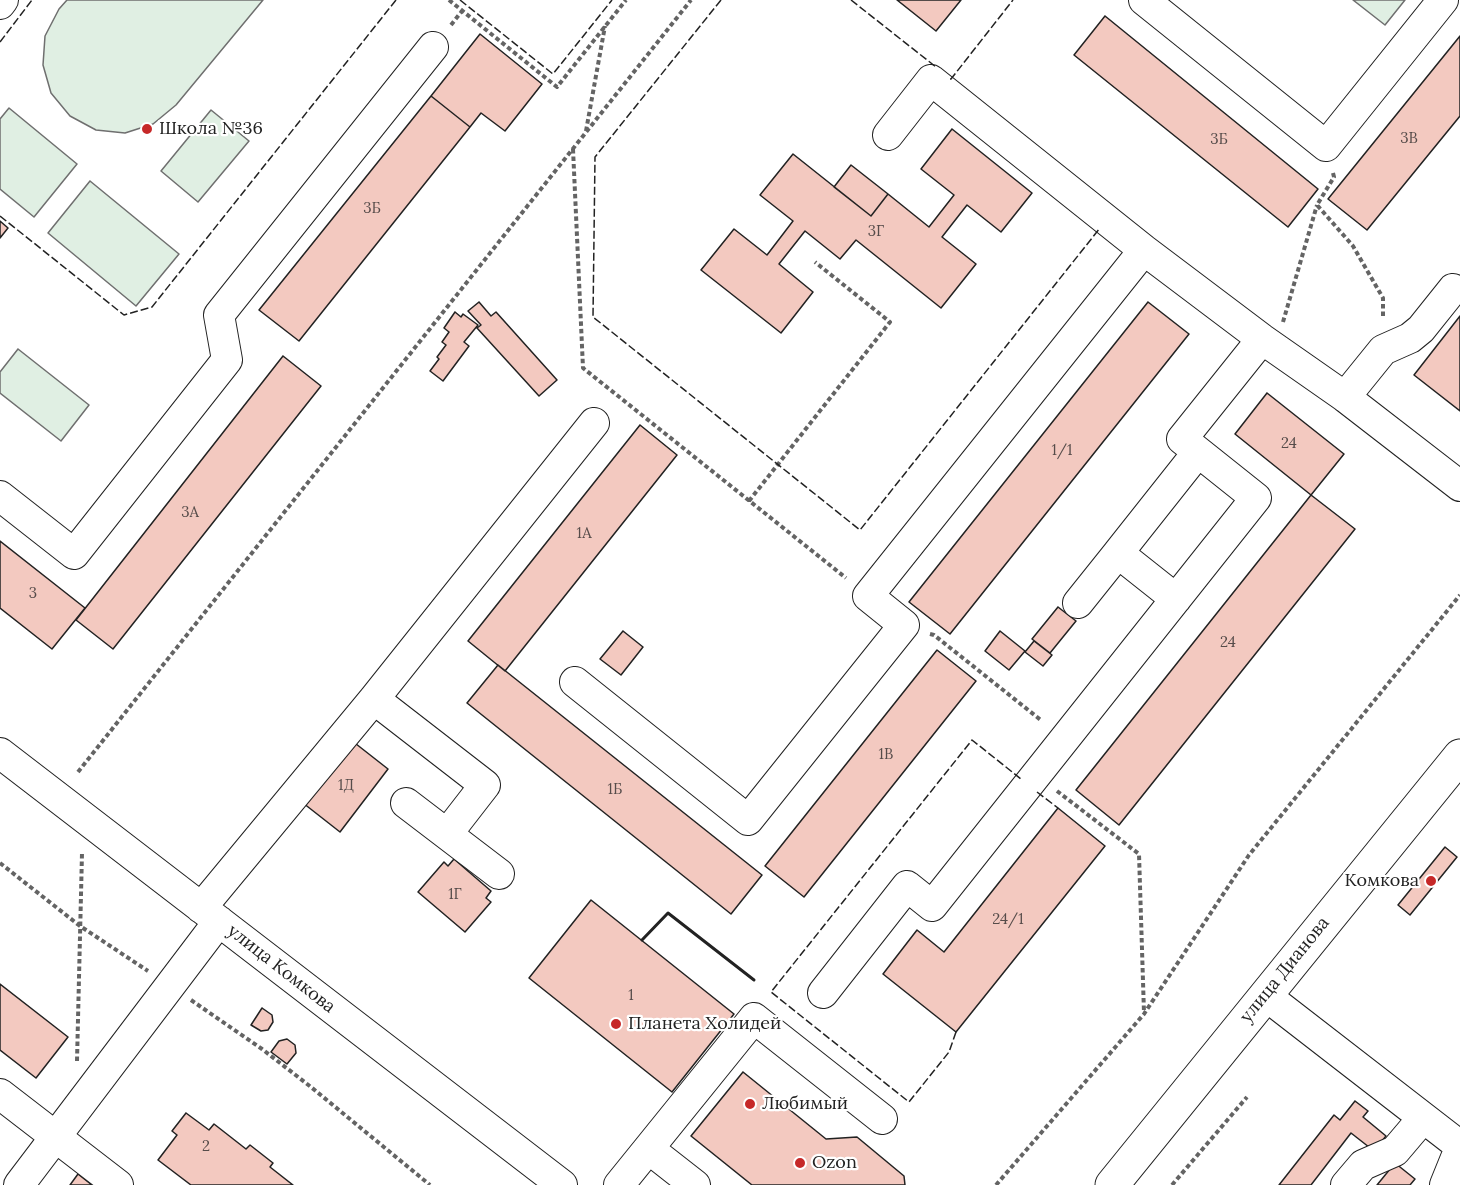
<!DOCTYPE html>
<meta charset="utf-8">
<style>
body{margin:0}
canvas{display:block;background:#fff}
</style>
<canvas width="1460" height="1185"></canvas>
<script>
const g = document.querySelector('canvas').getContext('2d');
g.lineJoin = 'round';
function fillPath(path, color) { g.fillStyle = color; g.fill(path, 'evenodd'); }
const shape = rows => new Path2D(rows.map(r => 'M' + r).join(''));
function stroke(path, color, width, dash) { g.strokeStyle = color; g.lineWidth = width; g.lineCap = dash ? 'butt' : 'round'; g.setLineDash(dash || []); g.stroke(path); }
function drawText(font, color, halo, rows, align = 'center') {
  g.font = font + ' Lora,serif'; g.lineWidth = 4.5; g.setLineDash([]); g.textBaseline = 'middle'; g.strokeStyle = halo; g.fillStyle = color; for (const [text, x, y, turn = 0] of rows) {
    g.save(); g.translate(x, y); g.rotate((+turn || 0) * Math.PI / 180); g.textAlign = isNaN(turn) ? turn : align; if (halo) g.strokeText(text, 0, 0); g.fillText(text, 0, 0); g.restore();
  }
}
const green = shape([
 [67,0,263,0,176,105,153,124,125,133,96,130,70,116,51,93,43,65,45,36,59,9,67,0],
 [1353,0,1405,0,1385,25,1353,0],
 [9,108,77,164,34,217,0,189,0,119,9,108],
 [211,110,249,141,198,202,161,171,211,110],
 [90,181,179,254,136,306,48,233,90,181],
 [18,349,89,405,61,441,0,393,0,372,18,349]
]);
fillPath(green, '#e0efe3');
stroke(green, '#6f6f6f', 1.5);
const building = shape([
 [897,0,961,0,936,31,897,0],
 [1105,16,1318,189,1288,227,1074,55,1105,16],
 [480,34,542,84,505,131,481,113,470,127,431,96,480,34],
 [1460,36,1460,116,1367,230,1328,199,1460,36],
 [431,96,470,127,299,341,259,310,431,96],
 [952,129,1032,193,1001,232,967,205,942,237,976,264,941,308,856,240,840,259,805,231,779,264,813,292,781,333,701,270,734,229,767,255,793,221,760,195,793,154,871,216,888,194,929,227,954,195,921,169,952,129],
 [851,165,888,194,871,216,834,187,851,165],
 [0,221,8,228,0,238,0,221],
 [479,302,491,316,496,312,557,380,539,396,477,328,481,325,468,311,479,302],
 [1148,302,1189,334,950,634,909,602,1148,302],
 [455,312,461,317,463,314,478,325,464,342,469,346,443,381,430,371,439,359,437,357,446,345,442,342,449,332,444,328,455,312],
 [1460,316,1460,411,1414,375,1460,316],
 [283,356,321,386,113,649,76,620,283,356],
 [1267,393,1344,454,1311,495,1235,434,1267,393],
 [640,425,677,455,505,671,468,641,640,425],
 [1311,495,1355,529,1119,825,1076,790,1311,495],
 [0,541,85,608,52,649,0,608,0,541],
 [1058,607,1076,621,1050,653,1032,639,1058,607],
 [623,631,643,647,621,675,600,659,623,631],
 [1000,631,1025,651,1009,670,985,651,1000,631],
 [1034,641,1052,655,1043,666,1025,652,1034,641],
 [937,650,976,681,804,897,765,866,937,650],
 [498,665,762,875,731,914,467,703,498,665],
 [351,740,388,769,340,832,303,803,351,740],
 [1058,808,1105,846,956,1032,883,974,917,930,944,952,1058,808],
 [1445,847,1457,857,1410,915,1398,905,1445,847],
 [454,859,491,891,486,898,491,902,465,932,418,892,444,862,448,866,454,859],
 [591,900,734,1014,672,1092,529,978,591,900],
 [0,984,68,1037,36,1078,0,1050,0,984],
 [262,1008,272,1015,273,1022,268,1030,261,1031,251,1025,262,1008],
 [287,1039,295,1045,296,1053,287,1064,271,1052,279,1041,287,1039],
 [743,1072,826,1139,857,1137,904,1176,905,1185,752,1185,691,1136,743,1072],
 [1355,1101,1368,1111,1363,1117,1386,1136,1374,1151,1351,1133,1311,1185,1279,1185,1334,1115,1340,1120,1355,1101],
 [186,1113,209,1130,214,1124,246,1149,250,1145,273,1163,270,1167,293,1185,191,1185,158,1160,177,1135,172,1131,186,1113],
 [1395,1163,1415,1179,1410,1185,1377,1185,1395,1163],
 [78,1174,92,1185,70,1185,78,1174]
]);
fillPath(building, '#f3c9c0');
stroke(building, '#222', 1.5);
const minor = shape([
 [1144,0,1326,146,1443,0],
 [0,4,3,0],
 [888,135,931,80,1144,250,1262,339,1345,397,1460,486],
 [1345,397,1383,350,1410,338,1421,329,1453,289],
 [0,496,74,554,227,360,219,315,433,47],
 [1176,599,1118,553,1198,452],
 [1078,603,1118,553],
 [575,682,748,820,904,625,868,596,1144,250],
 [374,699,485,785,447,834],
 [0,753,562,1185],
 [406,803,499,874],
 [201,908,374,699,594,423],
 [823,993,907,886,932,906,1256,498,1182,439,1262,339],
 [1265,995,1460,1146],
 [0,1094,118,1185],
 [649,1149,695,1185],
 [19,1185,219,921],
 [619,1185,754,1018,882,1119],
 [1346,1185,1363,1165,1395,1151,1423,1118],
 [1445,1185,1460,1148]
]);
const major = shape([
 [1112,1185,1460,756]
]);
stroke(minor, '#222', 32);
stroke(major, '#222', 35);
stroke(shape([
 [449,0,557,87,626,0],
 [451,25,462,11],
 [586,131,605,26],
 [573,149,583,368,846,578],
 [1333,173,1334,177,1317,205,1353,246,1383,298,1383,319],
 [1283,322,1317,205],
 [749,501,890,322,815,262],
 [930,634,934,635,1042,721],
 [78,772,691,0],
 [1057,791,1139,854,1144,1013],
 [0,863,80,926,148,971],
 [191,1000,262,1049,311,1087,430,1185],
 [77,1061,82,853],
 [996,1185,1144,1014,1249,855,1460,595],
 [1172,1185,1247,1097]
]), '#646464', 4, [4.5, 3]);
stroke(minor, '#fff', 30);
stroke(major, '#fff', 33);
stroke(shape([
 [460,0,553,74,612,0],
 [721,0,595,157,593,317,860,530,1100,228],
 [851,0,936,67],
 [0,42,32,0],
 [950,79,951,79,1013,0],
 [0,216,124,315,152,307,396,0],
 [1037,792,1058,808],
 [956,1032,949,1052,909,1102,771,992,972,740,1021,779]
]), '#222', 1.5, [8, 3]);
stroke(shape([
 [642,940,668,913,754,980]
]), '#222', 3);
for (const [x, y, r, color] of [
 [147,129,6,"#c62828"],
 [1431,881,6,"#c62828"],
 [616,1024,6,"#c62828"],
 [750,1104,6,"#c62828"],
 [800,1163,6,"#c62828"]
]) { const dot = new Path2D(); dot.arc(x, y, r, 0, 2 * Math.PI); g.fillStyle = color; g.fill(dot); stroke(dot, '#fff', 2); }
drawText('15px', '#564c4a', null, [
 ["3В",1409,139],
 ["3Б",1219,140],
 ["3Б",372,209],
 ["3Г",876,232],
 ["24",1289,444],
 ["1/1",1062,451],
 ["3А",190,513],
 ["1А",584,534],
 ["3",33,594],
 ["24",1228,643],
 ["1В",886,755],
 ["1Д",346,786],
 ["1Б",615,790],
 ["1Г",455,895],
 ["24/1",1008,920],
 ["1",631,996],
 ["2",206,1147]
]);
drawText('18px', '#222', '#fff', [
 ["Школа №36",159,129],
 ["Комкова",1419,881,"right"],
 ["Планета Холидей",628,1024],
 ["Любимый",762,1104],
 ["Ozon",812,1163]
], 'left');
drawText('18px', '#222', '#fff', [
 ["улица Комкова",281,969,38],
 ["улица Дианова",1285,970,-51]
]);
</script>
